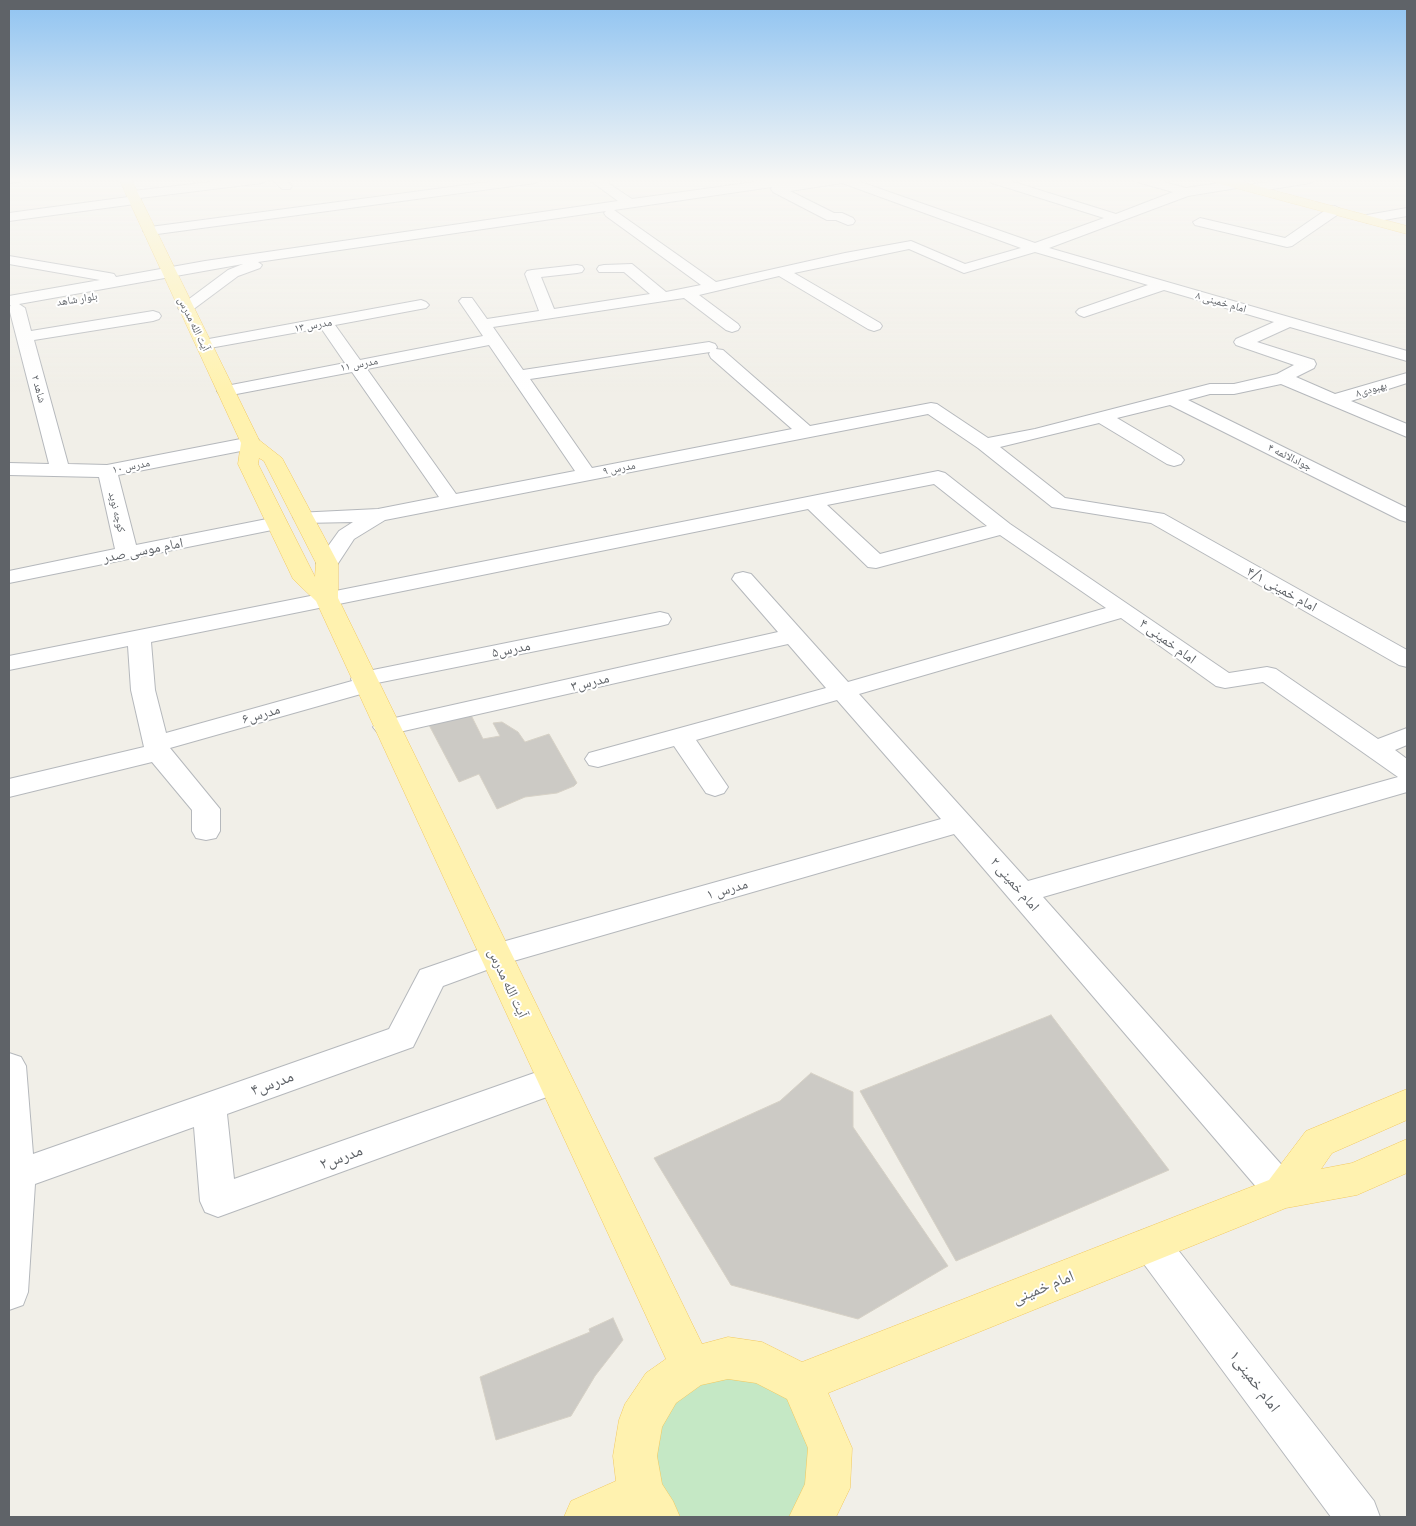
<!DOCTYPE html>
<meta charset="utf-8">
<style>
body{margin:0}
#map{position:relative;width:1416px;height:1526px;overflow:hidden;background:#f1efe8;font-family:Ubuntu,sans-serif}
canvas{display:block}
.frame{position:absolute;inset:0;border:10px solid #5f6368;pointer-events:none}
</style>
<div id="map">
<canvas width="1416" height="1526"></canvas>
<div class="frame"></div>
</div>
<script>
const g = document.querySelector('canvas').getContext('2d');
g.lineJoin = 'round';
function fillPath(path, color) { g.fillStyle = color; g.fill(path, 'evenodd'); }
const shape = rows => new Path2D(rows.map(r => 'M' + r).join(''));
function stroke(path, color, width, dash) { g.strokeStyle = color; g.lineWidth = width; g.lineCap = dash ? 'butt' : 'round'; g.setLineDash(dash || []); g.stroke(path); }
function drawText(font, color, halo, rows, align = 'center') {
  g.font = font + ' Ubuntu,"Noto Naskh Arabic",sans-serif'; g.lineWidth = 4; g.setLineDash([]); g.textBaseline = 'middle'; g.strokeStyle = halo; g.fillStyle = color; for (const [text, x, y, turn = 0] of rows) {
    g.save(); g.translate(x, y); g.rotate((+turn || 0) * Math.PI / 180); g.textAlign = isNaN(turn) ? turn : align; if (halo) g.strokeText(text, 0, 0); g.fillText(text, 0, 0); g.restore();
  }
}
fillPath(shape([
 [729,1372,781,1388,814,1433,812,1491,796,1517,677,1517,668,1509,655,1485,654,1432,682,1390]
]), '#c5e8c5');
const building = shape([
 [471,715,483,739,500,736,493,723,502,722,518,732,525,742,549,734,577,783,574,786,557,793,525,797,497,809,479,774,459,782,429,725,471,715],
 [1051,1015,1169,1170,956,1261,860,1091,1051,1015],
 [811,1073,853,1092,853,1127,948,1266,858,1319,731,1285,654,1158,780,1101,811,1073],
 [613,1318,623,1340,595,1376,571,1416,496,1440,480,1377,590,1332,589,1329,613,1318]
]);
fillPath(building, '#cccac5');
stroke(building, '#d6d1c6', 1);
const minor = shape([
 [9,179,22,179,20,182,9,183,9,179],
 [236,179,268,179,262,183,140,198,141,200,140,203,135,204,9,221,9,213,128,197,127,195,128,192,133,191,236,179],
 [272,179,285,179,292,186,290,189,282,189,272,179],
 [511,179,541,179,535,183,150,235,143,231,150,227,511,179],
 [588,179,602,179,632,199,776,179,805,179,804,181,822,179,852,179,1035,243,1104,218,989,182,987,179,1004,179,1116,214,1173,192,1137,182,1135,179,1153,179,1186,188,1239,180,1243,181,1245,184,1243,187,1188,196,1049,248,1407,351,1407,361,1290,327,1257,342,1314,360,1316,364,1314,368,1296,377,1335,394,1407,373,1407,383,1351,401,1407,424,1407,437,1281,384,1234,394,1210,394,1188,400,1407,508,1407,522,1400,520,1170,405,1117,418,1181,456,1184,460,1181,464,1174,466,1167,464,1099,423,1000,447,1065,498,1164,514,1407,650,1407,667,1399,665,1151,523,1052,507,978,448,928,414,385,520,354,539,335,568,327,569,319,568,316,563,339,531,353,522,303,523,296,521,293,517,296,513,378,509,439,497,352,372,226,396,220,395,217,391,220,387,226,386,345,363,321,328,204,349,198,347,196,344,198,341,421,300,426,302,429,305,426,308,335,325,360,360,483,336,459,301,462,298,472,298,487,319,539,311,525,274,527,271,532,270,577,265,582,266,584,269,582,272,577,273,541,277,554,309,650,294,624,272,599,272,597,269,599,266,604,265,632,264,666,292,701,285,606,216,604,213,606,211,258,262,262,265,260,268,238,276,191,311,186,313,181,311,178,308,181,305,228,270,243,264,19,304,25,308,31,331,153,311,159,313,161,316,159,319,153,321,34,340,68,464,107,465,251,437,258,439,260,443,258,447,251,449,118,475,136,545,277,517,284,519,287,523,284,527,277,529,9,583,9,571,115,549,99,477,9,475,9,463,49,464,9,308,11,305,9,306,9,296,100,280,9,264,9,256,109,273,114,274,116,277,205,261,618,201,588,179],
 [842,183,1021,248,965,264,911,241,845,253,716,282,614,210,772,187,771,189,773,192,827,220,836,220,848,225,853,224,855,221,853,218,842,213,834,213,790,191,842,183],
 [909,249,964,273,1035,252,1148,285,1079,309,1076,312,1079,315,1084,317,1164,290,1274,322,1236,339,1234,342,1236,345,1294,365,1277,374,1234,384,1210,384,1035,429,988,438,937,404,931,403,810,426,723,350,716,349,717,347,715,344,709,342,523,370,493,327,684,298,726,330,732,332,738,330,740,327,738,324,699,295,779,276,868,329,874,331,880,329,882,326,880,323,794,273,909,249],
 [489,345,575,471,456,494,367,369,489,345],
 [710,352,709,354,711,358,792,429,592,468,530,379,710,352],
 [1290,179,1316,179,1310,183,1254,192,1248,188,1254,184,1290,179],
 [1335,206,1342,210,1340,213,1292,246,1287,247,1195,225,1193,222,1200,218,1285,238,1330,207,1335,206],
 [1407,208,1407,216,1367,223,1360,219,1367,215,1407,208],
 [938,471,945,473,1010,524,1229,673,1267,667,1276,669,1378,739,1407,728,1407,745,1395,750,1407,759,1407,792,1043,897,1296,1181,1301,1192,1296,1203,1283,1208,1270,1203,954,834,503,964,443,986,413,1047,227,1114,234,1179,554,1066,566,1070,571,1080,566,1090,218,1217,205,1212,200,1201,194,1127,35,1184,28,1292,23,1305,9,1310,9,1053,21,1057,26,1066,33,1154,389,1029,420,970,495,944,941,819,837,700,696,740,728,787,724,793,715,796,706,793,674,746,598,767,589,765,585,759,589,753,826,688,788,644,386,735,377,732,373,727,377,722,778,632,732,579,735,574,743,572,751,574,848,682,1106,608,1000,535,876,568,868,567,808,509,151,642,155,690,166,733,352,681,351,679,354,674,363,672,660,612,668,614,671,619,668,624,660,626,377,683,378,685,375,690,170,748,220,809,220,831,216,838,206,840,196,838,192,831,192,810,152,762,9,797,9,779,144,747,131,690,128,646,9,670,9,656,938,471],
 [934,484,987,526,880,554,827,505,934,484],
 [1121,618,1216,686,1225,688,1263,682,1398,777,1028,881,859,694,1121,618],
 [1151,1227,1164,1232,1374,1501,1380,1517,1331,1517,1138,1256,1132,1244,1138,1232,1151,1227]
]);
const major = shape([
 [119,179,131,179,259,440,282,458,338,563,338,598,702,1344,728,1337,762,1342,802,1362,1269,1180,1306,1131,1407,1089,1407,1120,1332,1153,1321,1169,1352,1163,1407,1139,1407,1173,1357,1195,1286,1208,828,1393,852,1448,850,1488,836,1517,789,1517,805,1484,808,1448,787,1399,756,1383,728,1379,701,1385,676,1403,662,1427,657,1456,662,1484,673,1501,680,1517,564,1517,571,1501,616,1481,613,1456,619,1420,625,1404,646,1373,666,1359,316,601,293,579,238,464,241,443,119,179],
 [259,458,264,461,316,563,315,577,258,464,259,458],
 [1212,179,1231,179,1407,226,1407,234,1213,182,1212,179]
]);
stroke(minor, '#b5b8bc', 2);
stroke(major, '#f2c960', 1);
fillPath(minor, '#fff');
fillPath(major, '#fff2af');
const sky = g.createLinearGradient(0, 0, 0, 392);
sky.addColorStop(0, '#8fc3f1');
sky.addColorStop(0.46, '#f9f8f5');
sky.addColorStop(1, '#f9f8f500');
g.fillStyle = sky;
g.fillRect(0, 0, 1416, 392);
drawText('11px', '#5f6368', '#fff', [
 ["بلوار شاهد",77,299,-9],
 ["امام خمینی ۸",1221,302,16],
 ["آیت الله مدرس",194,324,64],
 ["مدرس ۱۳",313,325,-10],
 ["مدرس ۱۱",359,364,-11],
 ["شاهد ۲",39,389,75],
 ["بهبودی۸",1371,389,-16],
 ["جوادالائمه ۴",1290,457,26],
 ["مدرس ۱۰",131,466,-11],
 ["مدرس ۹",619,468,-11],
 ["کوچه نوید",117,512,76]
]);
drawText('14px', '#5f6368', '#fff', [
 ["امام موسی صدر",143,550,-11],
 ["امام خمینی ۴/۱",1282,589,29],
 ["امام خمینی ۴",1168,641,36],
 ["مدرس۵",511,649,-11],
 ["مدرس۳",590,682,-13],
 ["مدرس۶",261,714,-16],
 ["امام خمینی ۲",1015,884,49],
 ["مدرس ۱",727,889,-16],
 ["آیت الله مدرس",508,983,65]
]);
drawText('16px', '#5f6368', '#fff', [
 ["مدرس۴",272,1083,-20],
 ["مدرس۲",341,1157,-20],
 ["امام خمینی",1043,1287,-22],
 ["امام خمینی۱",1255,1381,53]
]);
</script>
